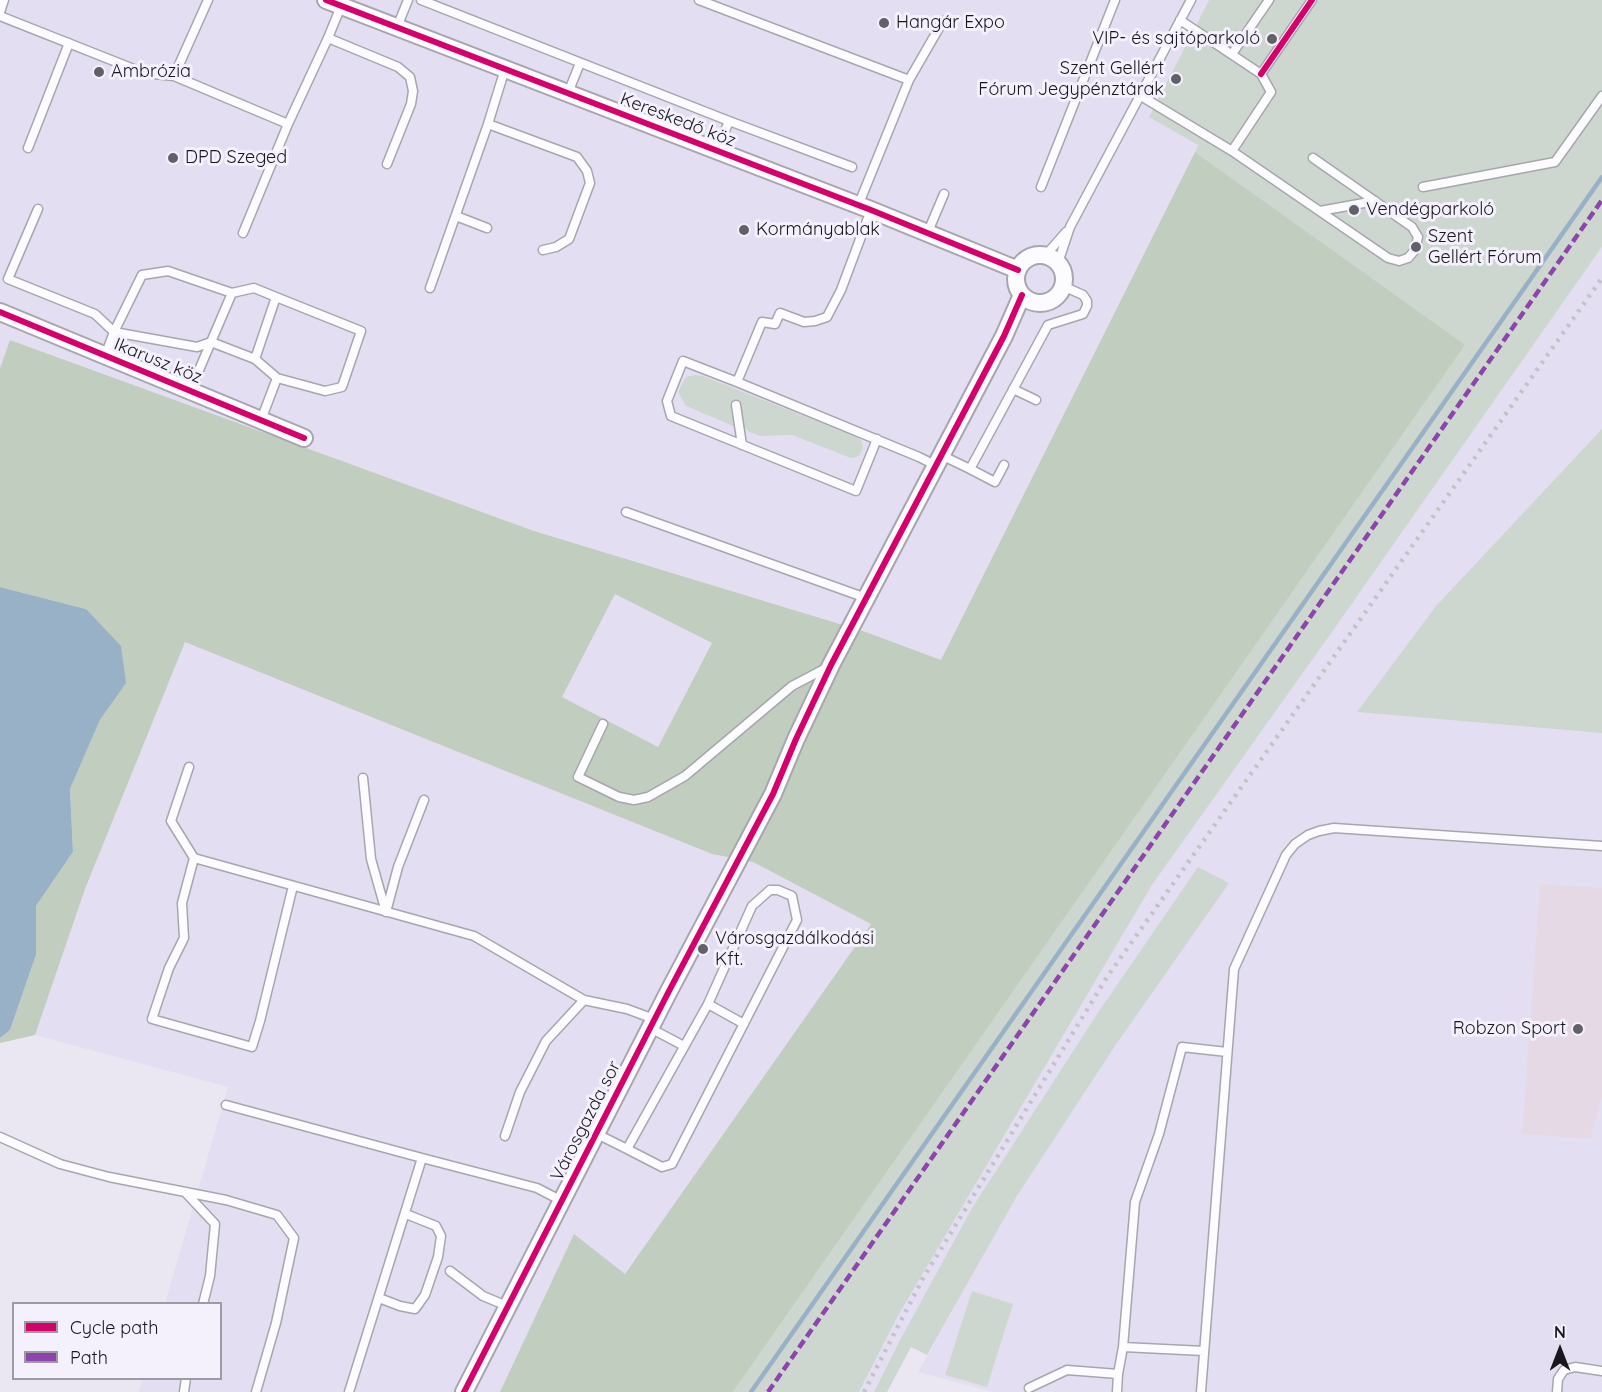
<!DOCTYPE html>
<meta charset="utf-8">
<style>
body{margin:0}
#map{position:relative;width:1602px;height:1392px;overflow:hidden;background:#eae7f2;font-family:Quicksand,sans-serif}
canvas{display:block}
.legend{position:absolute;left:12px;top:1302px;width:210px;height:78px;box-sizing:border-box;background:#f4f1fd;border:2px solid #9c9aa3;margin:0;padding:8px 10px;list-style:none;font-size:18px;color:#19171d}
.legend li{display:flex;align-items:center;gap:12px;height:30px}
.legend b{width:30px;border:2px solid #9c9aa3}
.north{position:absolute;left:1530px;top:1320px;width:60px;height:60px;-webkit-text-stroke:4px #f4f1fd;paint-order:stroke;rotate:0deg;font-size:16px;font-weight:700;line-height:24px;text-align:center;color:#19171d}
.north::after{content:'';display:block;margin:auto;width:21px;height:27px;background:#19171d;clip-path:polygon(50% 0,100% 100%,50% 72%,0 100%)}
</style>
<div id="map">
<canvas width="1602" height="1392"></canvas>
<ul class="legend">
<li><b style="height:8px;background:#d6006c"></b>Cycle path</li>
<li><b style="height:8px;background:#8e44ad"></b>Path</li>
</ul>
<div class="north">N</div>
</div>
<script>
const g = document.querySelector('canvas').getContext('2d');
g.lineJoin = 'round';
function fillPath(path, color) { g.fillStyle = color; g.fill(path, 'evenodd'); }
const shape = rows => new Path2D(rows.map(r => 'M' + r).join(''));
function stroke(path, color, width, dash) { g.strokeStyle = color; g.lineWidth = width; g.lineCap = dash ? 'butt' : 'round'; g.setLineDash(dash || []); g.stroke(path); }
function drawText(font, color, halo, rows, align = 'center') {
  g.font = font + ' Quicksand,sans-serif'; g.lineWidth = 6; g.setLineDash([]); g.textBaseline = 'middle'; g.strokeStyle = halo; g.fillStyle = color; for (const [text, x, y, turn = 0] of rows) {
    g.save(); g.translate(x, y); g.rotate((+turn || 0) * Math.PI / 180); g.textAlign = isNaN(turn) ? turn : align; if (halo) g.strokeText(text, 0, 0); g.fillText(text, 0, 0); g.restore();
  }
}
fillPath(shape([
 [0,0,1209,0,1149,116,1199,145,942,660,866,632,534,531,10,340,0,368],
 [1602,247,1602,1392,993,1392,918,1372,1017,1196,1117,1043,1198,867,1099,1011,1048,1091,900,1340,874,1392,859,1392,899,1314,1152,885,1325,642],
 [615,593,712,643,658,747,562,697],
 [185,641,712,854,753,862,872,924,625,1275,574,1235,500,1392,139,1392,143,1379,220,1378,220,1304,165,1303,228,1087,35,1035,85,889]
]), '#e4def3');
fillPath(shape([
 [1540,884,1602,888,1602,1098,1590,1139,1522,1134]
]), '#e6d9e6');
fillPath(shape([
 [1209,0,1602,0,1602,247,1325,642,1152,885,899,1314,859,1392,733,1392,1464,346,1195,152,1198,145,1149,117],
 [695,375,703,376,859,438,862,442,863,448,859,456,851,458,792,435,760,436,749,432,742,424,739,402,732,402,735,425,733,426,686,406,678,392,686,377],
 [1602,429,1602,733,1357,712,1436,606],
 [1198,867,1229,883,1117,1043,1017,1196,927,1355,911,1347,887,1392,874,1392,900,1340,972,1208,1099,1011],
 [972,1291,1013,1304,987,1387,945,1375]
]), '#ced7cf');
fillPath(shape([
 [1195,152,1465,345,733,1392,500,1392,574,1234,625,1274,871,924,753,862,712,854,185,642,85,889,35,1035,0,1043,0,1038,10,1030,36,955,36,906,73,852,70,789,100,720,126,682,86,609,0,587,0,368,10,340,534,531,866,632,941,660],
 [615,594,712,643,658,747,562,697]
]), '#c0cdbf');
fillPath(shape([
 [0,587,86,609,121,646,126,683,100,720,70,789,73,852,36,906,36,955,10,1030,0,1038]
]), '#99b1c7');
stroke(shape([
 [751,1392,1602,177]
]), '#99b1c7', 4.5);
const lane = shape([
 [421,0,729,121,852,167],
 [699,0,909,80,943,21],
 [0,12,4,0],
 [0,16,144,73,174,76,208,0],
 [397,27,408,0],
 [328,38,398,67,410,77,413,91,411,104,387,164],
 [1232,54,1269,0],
 [1261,74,1312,0],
 [174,76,288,124],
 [568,93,580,63],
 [1141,96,1232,151,1271,92,1261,74,1180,20],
 [488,124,577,157,587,171,590,183,569,239,556,247,543,250],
 [28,148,69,43],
 [717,151,729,121],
 [1232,151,1388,258,1399,261,1408,258,1415,250,1418,237,1412,227,1313,158],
 [1041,187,1115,0],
 [1423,187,1555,162,1602,96],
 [858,206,909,80],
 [38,209,8,279,95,314,114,332,142,275,168,271,232,293],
 [1320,211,1375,201],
 [456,216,487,228],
 [243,233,288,124,328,38,341,6],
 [927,234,944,194],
 [1045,256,1066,232],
 [1058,263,1070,227,1191,0],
 [430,288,488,124,505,69],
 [276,297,361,331,342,387,325,391,277,378],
 [105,356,114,332,197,347,211,342,232,293,254,288,276,297,255,359,277,378,261,420],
 [737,382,762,322,775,324,780,313,804,322,815,321,827,317,841,290,871,210],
 [1013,389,1036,400],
 [190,391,211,342,255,359],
 [736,405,742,445],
 [877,439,856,491,671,416,667,401,683,361,737,382,919,457,935,465],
 [941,455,970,469,1048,325,1083,314,1087,306,1087,301,1083,295,1063,286],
 [970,469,995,482,1004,465],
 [626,512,866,598],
 [603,724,578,777,619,797,634,800,648,797,685,776,792,686,828,667],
 [189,767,171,821,194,858],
 [363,778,371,859,386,912,398,867,424,800],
 [293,886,260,1021,252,1047,152,1019,169,968,184,938,182,903,194,858,474,936,584,1000,627,1009,654,1019],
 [770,890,778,890,792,896,797,920,672,1164,662,1167,627,1149,708,1004,752,906,770,890],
 [708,1004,744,1024],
 [650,1028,684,1046],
 [226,1105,422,1158],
 [597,1134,627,1149],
 [505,1136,520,1092,546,1041,584,1000],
 [0,1137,60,1164,109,1177,226,1200,277,1215,294,1238,276,1323,256,1392],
 [185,1192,215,1224,210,1276,203,1304],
 [450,1271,483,1296,507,1306],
 [379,1298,400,1306,415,1309,425,1295,438,1257,441,1236,436,1226,406,1214],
 [1204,1351,1123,1347,1135,1202,1159,1134,1182,1047,1227,1052],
 [1029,1388,1067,1370,1118,1374,1123,1347],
 [184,1392,186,1378],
 [349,1392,422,1158,537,1188,562,1201],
 [1117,1392,1118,1374],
 [1201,1392,1234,969,1286,855,1295,844,1308,835,1319,831,1334,828,1602,846],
 [1557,1392,1558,1379,1564,1370,1575,1367,1602,1371]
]);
const street = shape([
 [326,0,871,210,1018,270],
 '1016 279a24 24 0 1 1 48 0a24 24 0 1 1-48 0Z',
 [0,312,304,438],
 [464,1392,669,991,773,794,796,739,831,665,1004,336,1022,295]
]);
stroke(lane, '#a7a6ad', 11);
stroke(street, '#a7a6ad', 20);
stroke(lane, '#fcfbfd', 8);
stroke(street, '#fcfbfd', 16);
stroke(shape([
 [864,1392,922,1280,1107,977,1602,278]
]), '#c4c2c6', 4.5, [3, 6]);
stroke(shape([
 [768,1392,1602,200]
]), '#8e44ad', 4.5, [9, 4.5]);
stroke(shape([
 [326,0,871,210,1018,270],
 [1261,74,1312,0],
 [0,312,304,438],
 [464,1392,669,991,773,794,796,739,831,665,1004,336,1022,295]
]), '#d6006c', 6);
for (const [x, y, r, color] of [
 [884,23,6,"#626068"],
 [1272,39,6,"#626068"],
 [99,72,6,"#626068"],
 [1176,79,6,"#626068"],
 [173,158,6,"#626068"],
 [1354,210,6,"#626068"],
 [744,230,6,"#626068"],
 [1416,247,6,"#626068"],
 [703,949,6,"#626068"],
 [1578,1029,6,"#626068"]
]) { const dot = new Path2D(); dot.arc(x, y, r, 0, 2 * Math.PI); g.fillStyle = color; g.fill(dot); stroke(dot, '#f4f1fd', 2); }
drawText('18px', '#19171d', '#f4f1fd', [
 ["Hangár Expo",896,23],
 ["VIP- és sajtóparkoló",1260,39,"right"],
 ["Szent Gellért",1164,69,"right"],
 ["Fórum Jegypénztárak",1164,90,"right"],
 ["Ambrózia",111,72],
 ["DPD Szeged",185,158],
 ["Vendégparkoló",1366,210],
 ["Kormányablak",756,230],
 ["Szent",1428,237],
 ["Gellért Fórum",1428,258],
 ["Városgazdálkodási",715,939],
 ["Kft.",715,960],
 ["Robzon Sport",1566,1029,"right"]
], 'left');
drawText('18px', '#19171d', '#f4f1fd', [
 ["Kereskedő köz",678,120,21],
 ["Ikarusz köz",158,361,22],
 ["Városgazda sor",586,1121,-63]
]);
</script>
